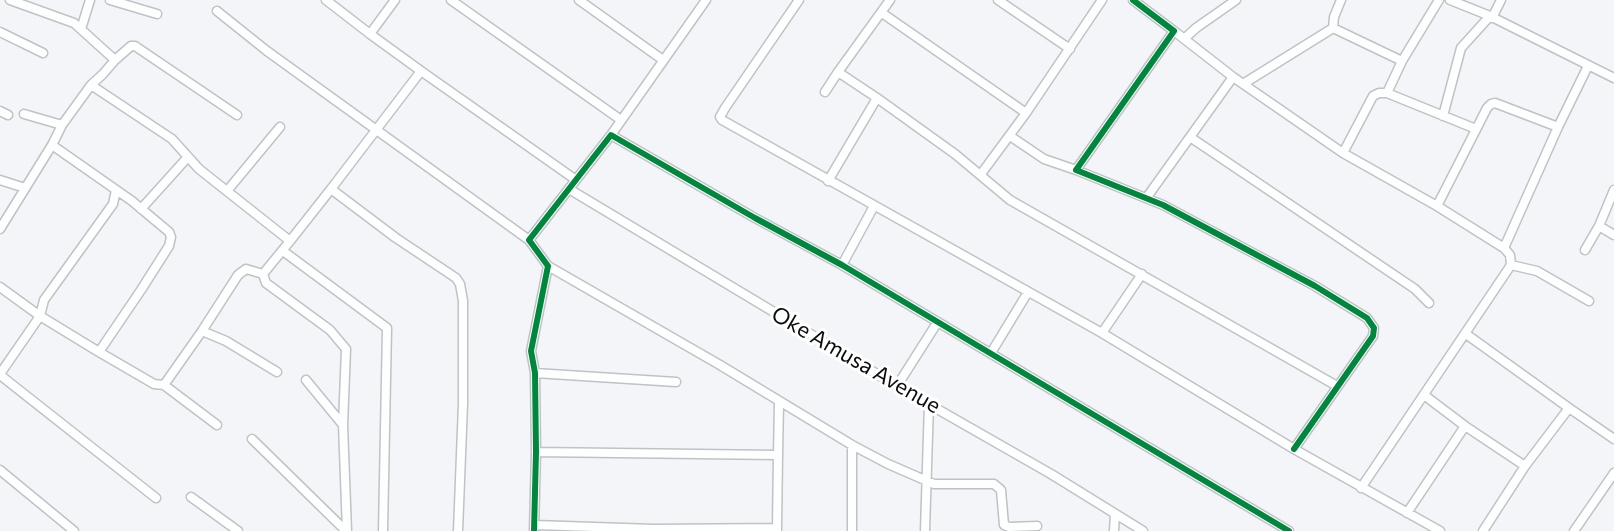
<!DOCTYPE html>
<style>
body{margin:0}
canvas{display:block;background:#f3f5f8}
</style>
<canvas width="1614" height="531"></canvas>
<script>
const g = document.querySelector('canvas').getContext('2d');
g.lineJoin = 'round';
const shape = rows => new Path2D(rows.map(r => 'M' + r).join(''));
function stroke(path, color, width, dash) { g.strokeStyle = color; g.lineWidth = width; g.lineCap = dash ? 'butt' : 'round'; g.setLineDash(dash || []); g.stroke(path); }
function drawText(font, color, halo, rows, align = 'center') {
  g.font = font + ' Commissioner,sans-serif'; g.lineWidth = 6; g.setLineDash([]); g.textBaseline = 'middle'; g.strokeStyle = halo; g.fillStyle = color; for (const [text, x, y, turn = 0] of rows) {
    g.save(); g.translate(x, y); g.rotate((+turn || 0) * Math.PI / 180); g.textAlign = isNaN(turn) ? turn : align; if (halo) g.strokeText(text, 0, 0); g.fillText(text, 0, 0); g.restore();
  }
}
const minor = shape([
 [10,0,74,23,115,60],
 [110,0,157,14],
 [326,0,370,34,421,71],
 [451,0,621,120],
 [579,0,663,60],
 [799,0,725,108,720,117,722,120,1102,333,1294,449,1440,531],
 [998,0,1070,49],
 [1133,0,1174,31,1076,170,1163,205,1315,286,1367,318,1374,328,1373,336,1294,449],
 [1450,0,1490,16,1614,78],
 [217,11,267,51,529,240],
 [882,13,1026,113],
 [1492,18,1501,0],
 [1333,28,1334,17,1341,0],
 [81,29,90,0],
 [1174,31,1233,77,1343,153,1437,206,1504,248,1510,255,1511,265,1361,488],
 [0,32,43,53],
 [370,34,395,0],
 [1184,39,1196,28,1236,0],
 [1243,84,1333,28,1402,61],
 [825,92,838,72],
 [1387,93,1402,61,1439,0],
 [877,98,955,154,1010,200,1337,386],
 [0,111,8,115],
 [24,114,62,125],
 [237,115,135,46,131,46,115,60,103,74,91,85,172,139,199,169,290,241,331,189],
 [1443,116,1461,48,1490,16],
 [611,135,706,0],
 [1010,136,1044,159,1076,170],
 [1190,137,1415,289,1429,303],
 [52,145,132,201,169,232,171,237,169,246,141,290,99,352,154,384,164,385],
 [1343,153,1373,96,1379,93,1387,93,1476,129],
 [981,174,1026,113,1102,0],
 [0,180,25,188],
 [828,181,877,98,838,72,890,0],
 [569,189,897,386,1051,474,1143,531],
 [227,191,280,127],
 [1147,197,1233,77],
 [1437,206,1487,108,1491,104,1495,103,1558,127],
 [141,209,187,158],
 [1599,226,1614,235],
 [0,229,52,145,62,125,91,85],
 [1504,248,1558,127,1588,66],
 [1585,250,1599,226,1614,190],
 [283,251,387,328,383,531],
 [842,265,874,206],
 [1511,265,1537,271,1589,301],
 [548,266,720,365,852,445,888,464,934,484,994,484,1001,490,1004,525,1009,527,1037,526],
 [263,274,266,283,330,330,346,349,343,425,347,531],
 [0,287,40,316,99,352],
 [202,331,226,341,277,372],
 [1102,333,1142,274],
 [1466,334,1569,408,1525,466,1483,531],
 [991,353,1028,292],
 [535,373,676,382],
 [0,374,40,316,44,300,113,204,116,190],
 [0,375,156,498],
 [306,380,343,425],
 [897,386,937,323],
 [1424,395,1465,426,1525,466],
 [1569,408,1614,439],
 [217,425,164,385,202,331,238,275,246,269,263,274,290,241],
 [252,439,346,531],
 [536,452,778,455,779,402],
 [0,470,74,531],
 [191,497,238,531],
 [1407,513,1465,426],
 [535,525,654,529,777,528,777,531],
 [777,528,778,455],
 [458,531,463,404,463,301,460,284,456,278,396,238,331,189,421,71,576,180],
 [534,531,536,452,535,373,531,351,548,266,529,240,611,135,755,218,842,265,1289,531],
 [852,531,852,445],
 [925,531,929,403],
 [1114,531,1115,514],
 [1574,531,1614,473]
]);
stroke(minor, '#c0c2c5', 11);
stroke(minor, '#fdfefe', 8);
stroke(shape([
 [1133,0,1174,31,1076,170,1163,205,1315,286,1367,318,1374,328,1373,336,1294,449],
 [534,531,536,452,535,373,531,351,548,266,529,240,611,135,755,218,842,265,1289,531]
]), '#00873e', 6);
drawText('22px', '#0a0c0e', '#fff', [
 ["Oke Amusa Avenue",856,360,30]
]);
</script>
